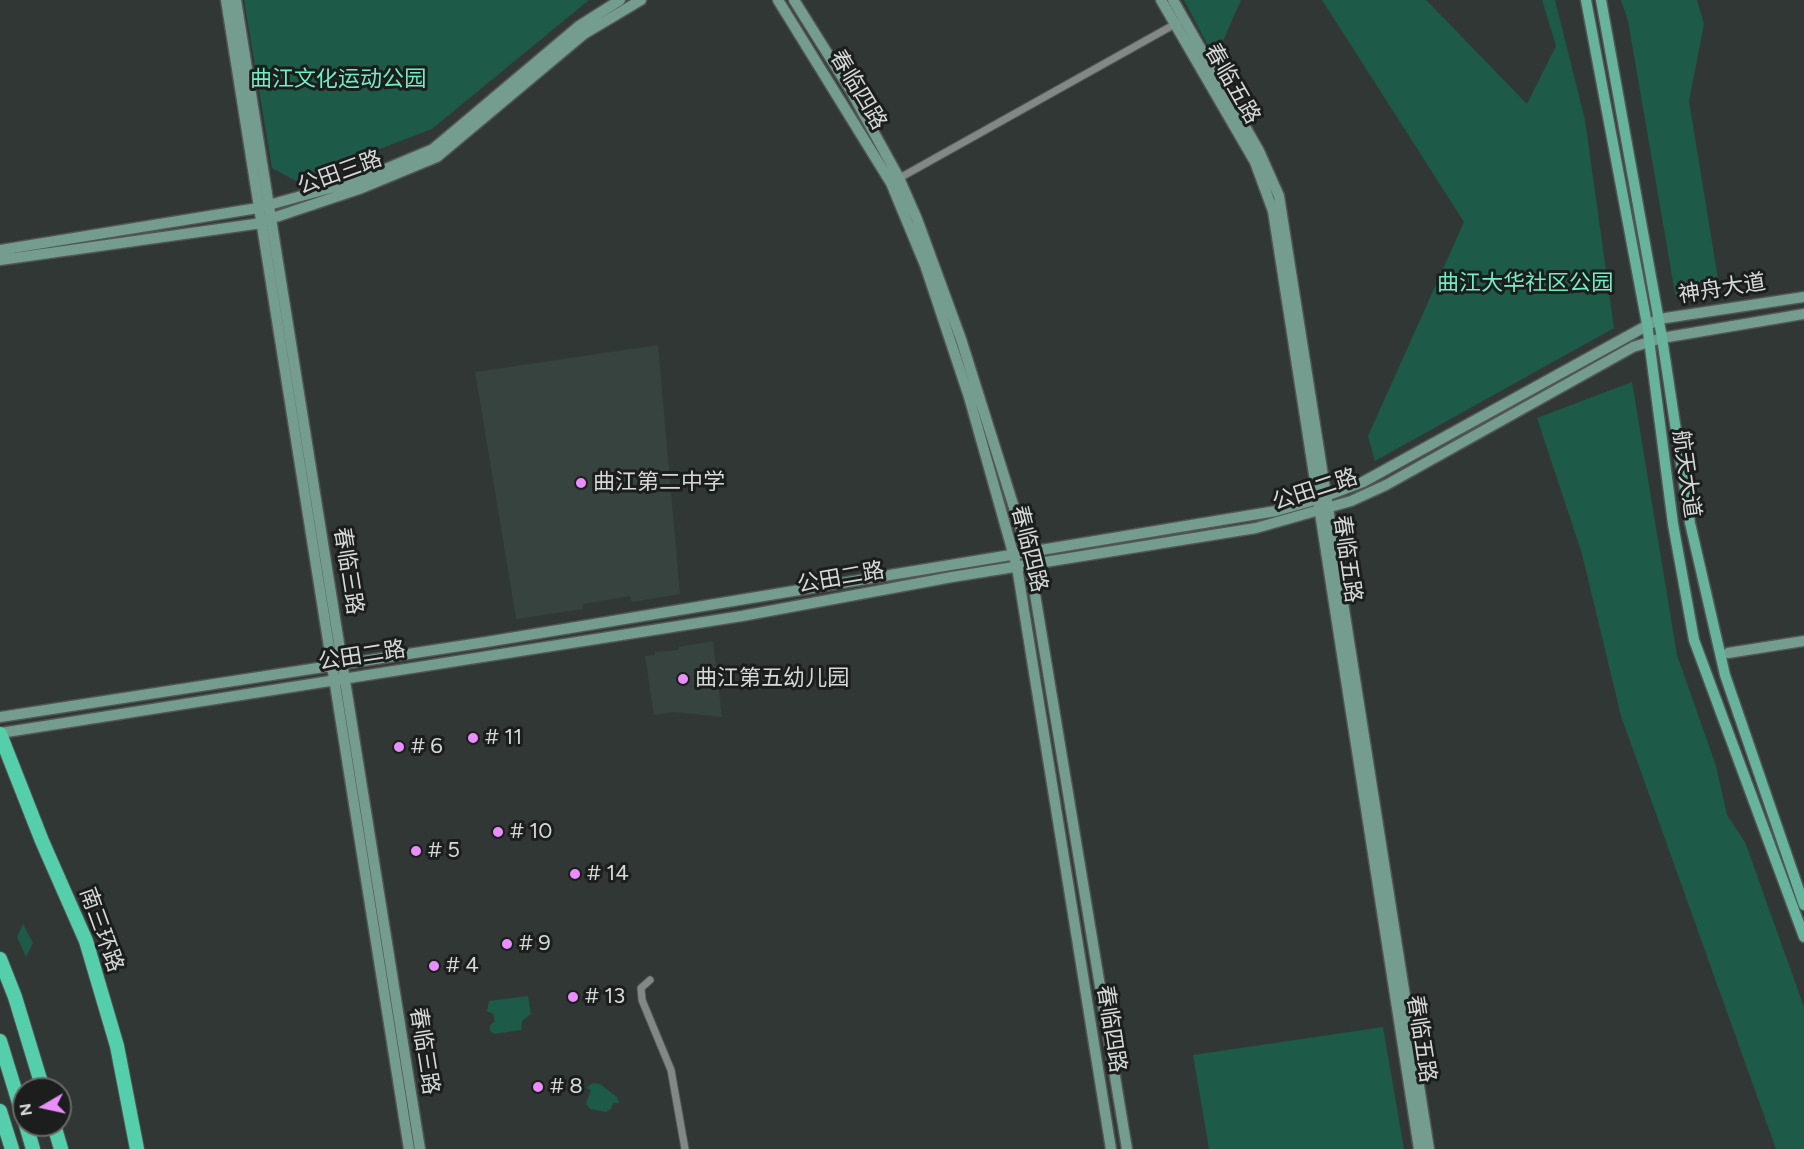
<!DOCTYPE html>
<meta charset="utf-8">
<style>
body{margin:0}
#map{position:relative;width:1804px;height:1149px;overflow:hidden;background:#313735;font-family:Figtree,sans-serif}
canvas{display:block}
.north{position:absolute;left:12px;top:1077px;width:60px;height:60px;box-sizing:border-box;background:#1b1e1c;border:2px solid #656866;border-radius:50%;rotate:261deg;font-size:16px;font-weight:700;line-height:24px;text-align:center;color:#d4d8d6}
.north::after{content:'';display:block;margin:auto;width:21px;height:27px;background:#ea8dfd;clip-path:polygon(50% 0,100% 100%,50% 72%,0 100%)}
</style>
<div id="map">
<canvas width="1804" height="1149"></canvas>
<div class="north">N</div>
</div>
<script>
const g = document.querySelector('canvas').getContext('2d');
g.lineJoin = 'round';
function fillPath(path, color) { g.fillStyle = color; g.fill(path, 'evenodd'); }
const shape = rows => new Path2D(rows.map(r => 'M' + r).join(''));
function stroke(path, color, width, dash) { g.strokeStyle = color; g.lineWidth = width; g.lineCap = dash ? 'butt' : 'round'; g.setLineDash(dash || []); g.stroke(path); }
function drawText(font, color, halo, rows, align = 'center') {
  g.font = font + ' Figtree,"Noto Sans SC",sans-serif'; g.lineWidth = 6; g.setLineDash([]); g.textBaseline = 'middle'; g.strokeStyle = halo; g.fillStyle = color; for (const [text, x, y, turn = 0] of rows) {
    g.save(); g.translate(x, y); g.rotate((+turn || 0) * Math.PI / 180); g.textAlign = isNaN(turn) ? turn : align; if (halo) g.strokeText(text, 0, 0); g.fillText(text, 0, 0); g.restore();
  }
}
fillPath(shape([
 [658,345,680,594,632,602,630,596,583,604,583,609,516,619,475,372],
 [713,641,722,717,674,712,654,715,645,656,655,655,655,652,679,650,679,647]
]), '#36433e');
fillPath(shape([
 [244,0,589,0,432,129,296,181,272,168],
 [1184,0,1241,0,1215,59],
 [1322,0,1426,0,1527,104,1556,46,1542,0,1555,0,1585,120,1614,328,1375,461,1368,436,1464,222],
 [1621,0,1697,0,1704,24,1689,101,1720,291,1676,299,1628,21],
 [1632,382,1677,655,1716,766,1727,815,1745,842,1804,1007,1804,1149,1776,1149,1621,716,1582,554,1537,418],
 [23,924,33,943,26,957,17,937],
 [528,996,531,1014,522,1021,521,1030,494,1034,490,1031,490,1025,495,1021,493,1014,487,1011,489,1001],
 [1383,1027,1404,1149,1209,1149,1193,1055],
 [593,1083,600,1084,617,1097,619,1103,613,1103,611,1109,606,1112,590,1109,586,1104,591,1090,586,1088]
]), '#1d5a48');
const street = shape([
 [896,180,1177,23],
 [650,980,641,988,642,1000,671,1070,685,1149]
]);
const secondary = shape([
 [226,0,409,1149],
 [236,0,420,1149],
 [778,0,891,183,925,265,969,397,1017,567,1111,1149],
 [794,0,851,91,899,178,917,219,961,339,1028,552,1127,1149],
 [1161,0,1255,162,1273,211,1419,1149],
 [1173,0,1259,151,1279,196,1429,1149],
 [0,250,258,208,359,180,433,149,579,26,620,0],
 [0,260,255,224,362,188,437,157,584,34,641,0],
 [1728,653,1804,641],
 [0,717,486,642,1276,511,1318,499,1363,482,1659,319,1804,297],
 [0,733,742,616,952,577,1256,528,1351,501,1386,485,1633,347,1662,338,1804,314]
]);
const primary = shape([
 [1586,0,1647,324,1673,524,1694,640,1804,937],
 [1601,0,1662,338,1690,523,1725,675,1804,905]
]);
const highway = shape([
 [0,734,42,841,86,941,117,1046,137,1149],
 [0,959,15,997,43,1089],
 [0,1041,24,1119],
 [0,1111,12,1149],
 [26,1125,33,1149],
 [54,1125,61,1149]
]);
stroke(street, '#515654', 9);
stroke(secondary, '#515654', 13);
stroke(primary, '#515654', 13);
stroke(highway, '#515654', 16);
stroke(street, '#818885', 7);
stroke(secondary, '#749d90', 10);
stroke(primary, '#67b39c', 10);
stroke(highway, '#55cfab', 14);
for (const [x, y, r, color] of [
 [581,483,6,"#ea8dfd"],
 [683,679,6,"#ea8dfd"],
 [473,738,6,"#ea8dfd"],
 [399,747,6,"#ea8dfd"],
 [498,832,6,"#ea8dfd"],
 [416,851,6,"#ea8dfd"],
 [575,874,6,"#ea8dfd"],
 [507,944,6,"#ea8dfd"],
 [434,966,6,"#ea8dfd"],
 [573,997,6,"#ea8dfd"],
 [538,1087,6,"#ea8dfd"]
]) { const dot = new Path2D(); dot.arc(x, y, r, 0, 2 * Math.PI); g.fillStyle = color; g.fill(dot); stroke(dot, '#1b1e1c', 2); }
drawText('22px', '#72ecc6', '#1b1e1c', [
 ["曲江文化运动公园",338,80],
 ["曲江大华社区公园",1525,284]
]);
drawText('22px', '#d4d8d6', '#1b1e1c', [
 ["春临五路",1232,84,60],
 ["春临四路",858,90,59],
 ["公田三路",340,173,-20],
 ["神舟大道",1722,289,-9],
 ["航天大道",1686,474,82],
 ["公田二路",1315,490,-18],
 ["春临四路",1029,549,76],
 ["春临五路",1347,559,82],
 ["春临三路",348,571,81],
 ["公田二路",841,578,-10],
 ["公田二路",362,656,-9],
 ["南三环路",101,930,70],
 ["春临四路",1111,1029,81],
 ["春临五路",1421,1039,81],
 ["春临三路",424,1051,81]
]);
drawText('22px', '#d4d8d6', '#1b1e1c', [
 ["曲江第二中学",593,483],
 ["曲江第五幼儿园",695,679],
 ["# 11",485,738],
 ["# 6",411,747],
 ["# 10",510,832],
 ["# 5",428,851],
 ["# 14",587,874],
 ["# 9",519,944],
 ["# 4",446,966],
 ["# 13",585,997],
 ["# 8",550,1087]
], 'left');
</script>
